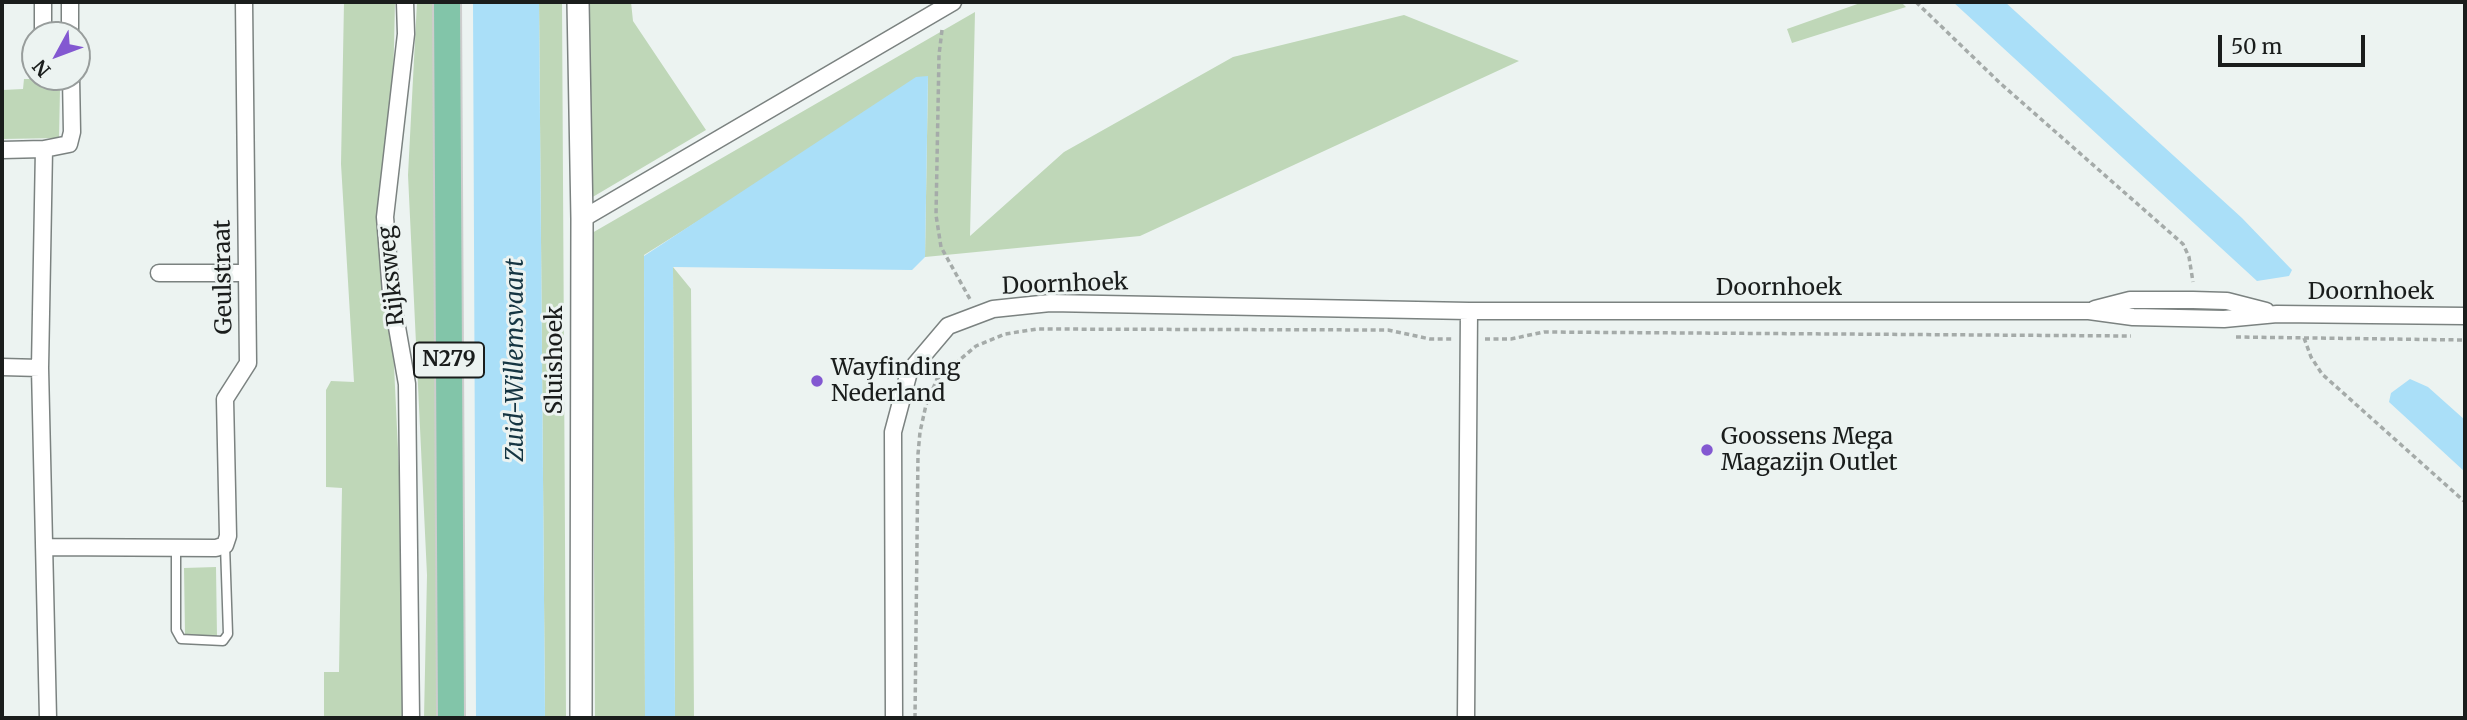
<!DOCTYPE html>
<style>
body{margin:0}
#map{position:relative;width:2467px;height:720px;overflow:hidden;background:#ecf3f1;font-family:Merriweather,serif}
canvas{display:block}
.frame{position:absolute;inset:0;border:4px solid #1a1d1c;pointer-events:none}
.north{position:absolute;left:21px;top:21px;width:70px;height:70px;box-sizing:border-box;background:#ecf3f1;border:2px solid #989d9c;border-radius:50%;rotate:229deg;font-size:19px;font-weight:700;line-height:28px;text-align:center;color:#1a1d1c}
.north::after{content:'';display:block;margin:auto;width:24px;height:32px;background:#8358d1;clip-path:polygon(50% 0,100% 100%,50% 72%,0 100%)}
.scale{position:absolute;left:2218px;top:35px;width:147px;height:32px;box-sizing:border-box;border:4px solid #1a1d1c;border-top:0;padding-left:9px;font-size:21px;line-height:24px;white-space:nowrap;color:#1a1d1c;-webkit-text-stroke:5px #ecf3f1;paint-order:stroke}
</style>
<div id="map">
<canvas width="2467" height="720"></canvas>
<div class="frame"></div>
<div class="north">N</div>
<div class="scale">50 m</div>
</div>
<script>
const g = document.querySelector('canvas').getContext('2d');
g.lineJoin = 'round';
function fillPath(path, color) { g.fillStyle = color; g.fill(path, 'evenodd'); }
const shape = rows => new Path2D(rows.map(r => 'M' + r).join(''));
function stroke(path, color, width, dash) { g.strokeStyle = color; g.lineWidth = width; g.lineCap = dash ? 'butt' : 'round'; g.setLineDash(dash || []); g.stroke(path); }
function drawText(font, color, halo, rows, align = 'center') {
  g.font = font + ' Merriweather,serif'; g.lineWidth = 6; g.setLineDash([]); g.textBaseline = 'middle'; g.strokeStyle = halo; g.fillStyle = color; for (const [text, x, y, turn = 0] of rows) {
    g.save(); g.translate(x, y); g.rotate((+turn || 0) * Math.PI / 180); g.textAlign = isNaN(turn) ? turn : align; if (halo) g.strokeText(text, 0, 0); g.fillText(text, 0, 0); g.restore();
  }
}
fillPath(shape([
 [344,2,395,2,389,261,404,575,402,718,324,718,324,672,339,672,342,488,326,487,326,390,331,381,354,382,341,164],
 [417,2,438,2,441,718,424,718,427,575,408,175],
 [539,2,562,2,566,718,545,718],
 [589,2,631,2,633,21,706,130,591,198],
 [1863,2,1901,2,1906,7,1792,43,1787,29],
 [975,12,970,236,1064,152,1233,57,1404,15,1519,61,1140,236,925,257,928,77,644,255,645,718,595,718,592,233],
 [24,79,36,79,55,85,60,89,59,138,2,139,2,90,23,89],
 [673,267,691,289,694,718,675,718],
 [216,567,217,637,185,634,184,568]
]), '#bfd7b8');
fillPath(shape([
 [473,2,539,2,545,718,476,718],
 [1953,2,2005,2,2242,218,2292,270,2289,276,2257,281],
 [928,76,925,257,912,270,673,267,675,718,645,718,644,256,916,77],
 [2410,379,2428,387,2465,420,2465,472,2389,402,2391,393]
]), '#aadff8');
const service = shape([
 [176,548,176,630,181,639,223,641,228,634,225,545]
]);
const minor = shape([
 [70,2,70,35],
 [405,2,406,34,385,217,391,293,407,384,411,718],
 [43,35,43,2],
 [44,149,40,368,48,718],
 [2,150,44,149,69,144,72,132,71,77],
 [582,219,953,2],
 [159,273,246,273],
 [2095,309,2130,300,2193,300,2227,301,2266,311],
 [2,367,40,368],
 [44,547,216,548,225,545,228,536,225,399,248,363,244,2],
 [894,718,893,432,909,372,948,326,993,309,1050,303,1469,311,2089,311,2133,317,2224,319,2277,314,2465,316],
 [1466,718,1469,311]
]);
const tertiary = shape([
 [578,2,582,219,581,718]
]);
const primary = shape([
 [447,2,451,718]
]);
stroke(service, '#7b8280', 11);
stroke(minor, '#7b8280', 19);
stroke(tertiary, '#7b8280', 24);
stroke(primary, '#cdcdcd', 30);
stroke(shape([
 [1916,2,2000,83,2183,244,2189,257,2193,282],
 [942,30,939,55,936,215,941,247,971,301],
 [2236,337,2465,340],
 [2304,338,2311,357,2322,374,2465,502],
 [1485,339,1511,339,1544,332,2131,336],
 [915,718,918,454,920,432,926,405,937,379,976,346,1005,334,1037,329,1388,330,1430,339,1452,339]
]), '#a5aba9', 3.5, [5, 3.5]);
stroke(service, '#fff', 8);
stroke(minor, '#fff', 16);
stroke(tertiary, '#fff', 21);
stroke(primary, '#82c5a9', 26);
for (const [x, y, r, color] of [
 [817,381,7,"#8358d1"],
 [1707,450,7,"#8358d1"]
]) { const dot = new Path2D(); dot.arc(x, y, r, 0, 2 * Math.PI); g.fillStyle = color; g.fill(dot); stroke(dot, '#ecf3f1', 2.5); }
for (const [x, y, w] of [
 [449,360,70]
]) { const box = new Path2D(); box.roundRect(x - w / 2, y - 17.5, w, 35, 5); g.fillStyle = '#ecf3f1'; g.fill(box); stroke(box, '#1a1d1c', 2); }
drawText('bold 21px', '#1a1d1c', null, [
 ["N279",449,360]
]);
drawText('23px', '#1a1d1c', '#ecf3f1', [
 ["Rijksweg",392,276,-96],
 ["Geulstraat",224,277,-91],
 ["Doornhoek",1065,285,-2],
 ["Doornhoek",1779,288],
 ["Doornhoek",2371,292],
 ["Sluishoek",555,360,-90]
]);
drawText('23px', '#1a1d1c', '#ecf3f1', [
 ["Wayfinding",831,368],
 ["Nederland",831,394],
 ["Goossens Mega",1721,437],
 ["Magazijn Outlet",1721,463]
], 'left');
drawText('italic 24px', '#153542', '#ecf3f1', [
 ["Zuid-Willemsvaart",516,360,-90]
]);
</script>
